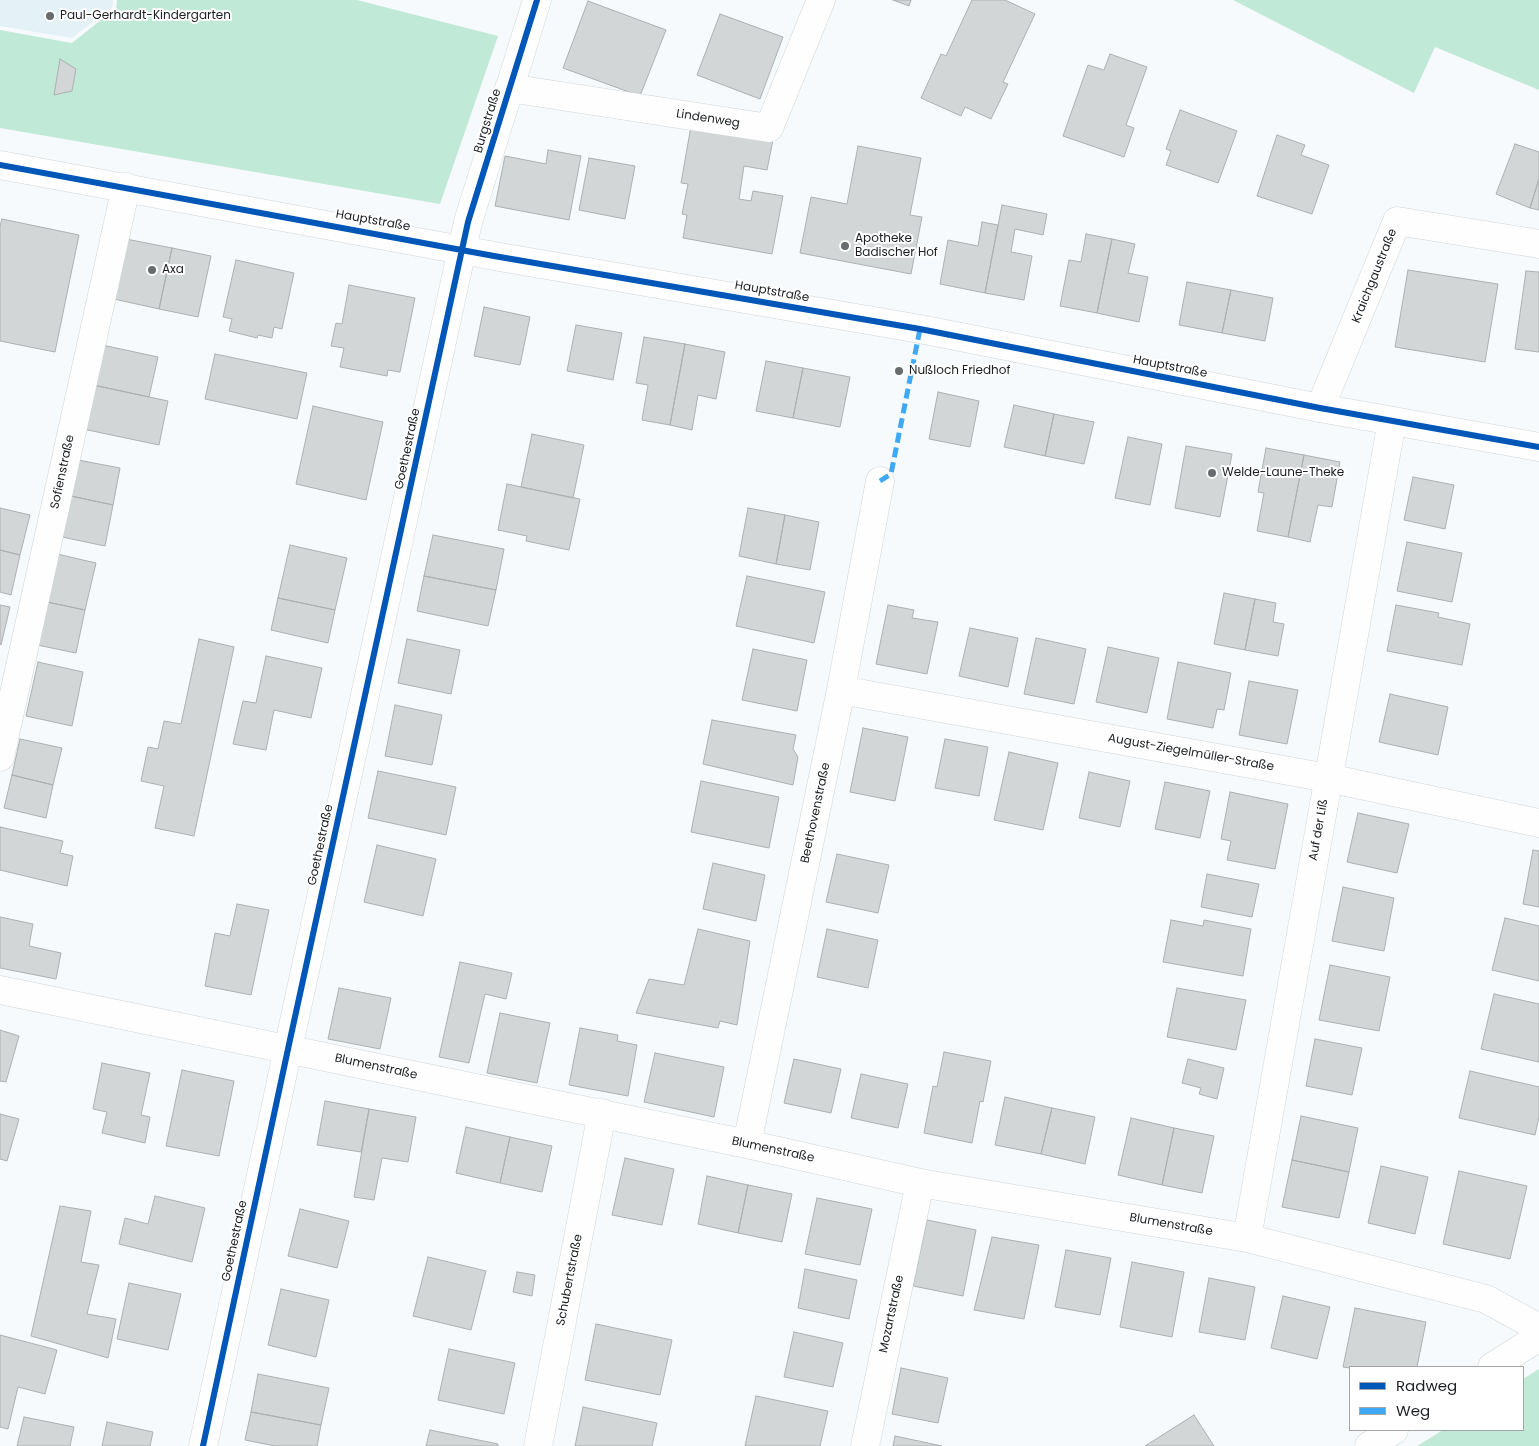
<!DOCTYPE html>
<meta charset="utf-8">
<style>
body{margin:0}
#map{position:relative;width:1539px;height:1446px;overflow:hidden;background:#f6fafc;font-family:Poppins,sans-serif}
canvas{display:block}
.legend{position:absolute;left:1349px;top:1366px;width:175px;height:65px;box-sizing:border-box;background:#fff;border:1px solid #a4a5a6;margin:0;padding:6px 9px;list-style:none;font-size:15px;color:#1b1f21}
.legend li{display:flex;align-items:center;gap:10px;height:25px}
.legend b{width:25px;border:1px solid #a4a5a6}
</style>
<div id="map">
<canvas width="1539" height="1446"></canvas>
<ul class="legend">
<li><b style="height:6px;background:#0057b8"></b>Radweg</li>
<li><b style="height:6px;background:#3fa9f5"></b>Weg</li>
</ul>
</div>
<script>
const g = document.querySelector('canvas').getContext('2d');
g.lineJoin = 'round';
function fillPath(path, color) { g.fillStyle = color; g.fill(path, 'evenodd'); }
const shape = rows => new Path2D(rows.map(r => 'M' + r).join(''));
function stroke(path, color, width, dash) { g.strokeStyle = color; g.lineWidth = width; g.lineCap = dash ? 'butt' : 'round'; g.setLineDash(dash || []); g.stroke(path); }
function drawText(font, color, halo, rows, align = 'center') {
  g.font = font + ' Poppins,sans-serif'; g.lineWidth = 4; g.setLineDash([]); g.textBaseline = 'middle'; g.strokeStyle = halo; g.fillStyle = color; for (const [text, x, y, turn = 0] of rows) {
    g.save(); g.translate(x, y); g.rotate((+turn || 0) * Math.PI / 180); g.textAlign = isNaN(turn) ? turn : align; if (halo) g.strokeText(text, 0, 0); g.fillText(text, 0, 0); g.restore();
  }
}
fillPath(shape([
 [0,0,113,0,113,6,72,38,0,26]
]), '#e4f1f7');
fillPath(shape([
 [117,0,357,0,498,36,440,204,0,128,0,30,72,43,116,8],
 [1233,0,1539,0,1539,90,1435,47,1414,93],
 [1539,1369,1539,1446,1417,1446,1443,1430,1523,1430,1523,1379]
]), '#c1e9d7');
const building = shape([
 [893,0,911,0,909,6,893,0],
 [972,0,1005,0,1035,14,1003,82,1008,84,991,119,965,107,961,116,921,98,941,54,946,56,972,0],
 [588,1,666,30,640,96,563,68,588,1],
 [720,14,783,37,760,99,697,75,720,14],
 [1110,54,1147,67,1126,125,1134,128,1124,157,1063,136,1088,65,1104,70,1110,54],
 [60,59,76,69,72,91,54,95,60,59],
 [1180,110,1237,131,1218,183,1166,165,1171,151,1166,149,1180,110],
 [691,126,773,140,767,170,744,166,739,199,751,201,753,191,783,196,772,254,683,238,687,215,682,214,688,184,681,183,691,126],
 [1277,135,1305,145,1301,155,1329,165,1312,214,1257,196,1277,135],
 [1515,144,1539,152,1539,179,1530,208,1496,194,1515,144],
 [858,146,921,158,910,215,922,217,911,274,800,253,811,197,847,204,858,146],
 [548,150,581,156,569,220,495,206,505,156,546,164,548,150],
 [589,158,635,166,625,219,579,210,589,158],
 [1539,179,1539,210,1530,208,1539,179],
 [1002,205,1047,214,1043,235,1015,229,1011,252,1032,256,1024,300,985,293,1002,205],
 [2,219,79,235,55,352,0,341,0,226,2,219],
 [982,222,998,225,985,293,940,284,948,240,978,246,982,222],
 [1086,234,1112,239,1097,313,1060,306,1069,260,1081,262,1086,234],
 [126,239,172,248,159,309,114,299,126,239],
 [1112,239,1135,244,1128,273,1148,277,1139,322,1097,313,1112,239],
 [172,248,211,256,198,317,159,309,172,248],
 [236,260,294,273,282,329,274,327,272,338,258,335,257,338,229,331,232,319,223,317,236,260],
 [1408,270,1498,284,1485,362,1395,347,1408,270],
 [1526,271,1539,272,1539,352,1515,349,1526,271],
 [1187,282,1231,290,1222,333,1179,325,1187,282],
 [349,285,415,298,400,372,388,370,387,376,340,367,344,348,331,346,336,323,342,324,349,285],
 [1231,290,1273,298,1265,341,1222,333,1231,290],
 [484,307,530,317,520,365,474,356,484,307],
 [576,325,622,333,613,380,567,371,576,325],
 [644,337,685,344,670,425,642,420,648,385,636,383,644,337],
 [685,344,725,352,716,399,698,395,692,430,670,425,685,344],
 [102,345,158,357,149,397,93,385,102,345],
 [215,354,307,373,297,419,205,399,215,354],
 [766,361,803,368,793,418,756,411,766,361],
 [803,368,850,377,840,427,793,418,803,368],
 [93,385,168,401,159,445,83,429,93,385],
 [938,392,979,401,970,447,929,439,938,392],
 [1014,405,1054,414,1045,456,1004,447,1014,405],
 [313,406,383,422,366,500,296,484,313,406],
 [1054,414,1094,422,1084,464,1045,456,1054,414],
 [532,434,584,445,573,498,521,487,532,434],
 [1128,437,1162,444,1150,505,1115,498,1128,437],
 [1186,446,1232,454,1220,517,1175,508,1186,446],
 [1266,448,1304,455,1288,537,1257,531,1264,493,1258,492,1266,448],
 [1304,455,1340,462,1332,507,1318,505,1310,542,1288,537,1304,455],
 [78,460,120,468,113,505,71,496,78,460],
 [1413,477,1454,485,1445,529,1404,520,1413,477],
 [507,484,580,499,569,550,526,541,527,536,498,530,507,484],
 [71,496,113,505,105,546,62,537,71,496],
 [0,508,30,515,20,555,0,550,0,508],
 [748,508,785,515,776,564,739,556,748,508],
 [785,515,819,522,810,570,776,564,785,515],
 [433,535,504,549,496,590,424,576,433,535],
 [1407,542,1462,553,1452,602,1397,591,1407,542],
 [290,545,347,558,335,610,278,598,290,545],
 [0,550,20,555,11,595,0,592,0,550],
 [57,554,96,563,85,610,47,602,57,554],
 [424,576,496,590,488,626,417,611,424,576],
 [747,576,825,592,814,643,736,626,747,576],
 [1224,593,1255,599,1245,650,1214,644,1224,593],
 [278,598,335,610,328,643,271,630,278,598],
 [1255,599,1276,603,1273,622,1284,624,1278,656,1245,650,1255,599],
 [47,602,85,610,76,653,37,645,47,602],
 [0,605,10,607,1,645,0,644,0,605],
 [888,605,914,610,912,618,938,622,927,674,876,664,888,605],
 [1396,605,1439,613,1438,617,1470,624,1462,665,1387,651,1396,605],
 [970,628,1018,638,1008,687,959,676,970,628],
 [1036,638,1086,649,1074,704,1024,694,1036,638],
 [199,639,234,647,194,836,155,828,164,786,141,781,148,747,158,749,164,721,181,724,199,639],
 [407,639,460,650,451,694,398,683,407,639],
 [1108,647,1159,658,1147,713,1096,702,1108,647],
 [753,649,807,660,797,711,742,700,753,649],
 [266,656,322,668,311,718,274,710,266,750,233,744,243,701,256,703,266,656],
 [38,662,83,672,72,726,26,716,38,662],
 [1178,662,1231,673,1224,710,1217,709,1213,728,1167,719,1178,662],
 [1249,681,1298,690,1287,744,1239,735,1249,681],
 [1390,694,1448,707,1438,755,1379,742,1390,694],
 [395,705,442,715,432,765,385,756,395,705],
 [712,720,796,735,793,749,798,757,793,785,703,764,712,720],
 [863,728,908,737,895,801,850,792,863,728],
 [20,739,62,748,53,785,12,775,20,739],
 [945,739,988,747,979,796,935,788,945,739],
 [1009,752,1058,763,1043,830,994,820,1009,752],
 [378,771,456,787,446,835,368,818,378,771],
 [1089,772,1130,781,1120,827,1079,818,1089,772],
 [12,775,53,785,46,818,4,808,12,775],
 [701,781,779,797,769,848,691,832,701,781],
 [1165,782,1210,791,1200,838,1155,829,1165,782],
 [1230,792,1288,804,1275,869,1227,860,1231,841,1221,839,1230,792],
 [1358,813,1409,824,1397,873,1347,862,1358,813],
 [0,827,63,841,60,853,73,856,67,886,0,870,0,827],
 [377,845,436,859,423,916,364,902,377,845],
 [1533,850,1539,851,1539,907,1523,904,1533,850],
 [837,854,889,865,878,913,826,902,837,854],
 [713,863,765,875,756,921,703,909,713,863],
 [1207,874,1259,884,1252,917,1201,907,1207,874],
 [1343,887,1394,898,1384,951,1332,941,1343,887],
 [237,904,269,910,251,995,205,986,215,933,230,936,237,904],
 [0,917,33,924,29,946,61,953,56,979,0,968,0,917],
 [1505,918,1539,926,1539,981,1492,970,1505,918],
 [1171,920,1203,926,1204,920,1251,929,1243,976,1163,962,1171,920],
 [698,929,750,941,737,1025,720,1021,718,1028,636,1013,649,979,684,985,698,929],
 [827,929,878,940,868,988,817,977,827,929],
 [460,962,512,973,506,999,485,994,469,1063,439,1057,460,962],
 [1330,965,1390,977,1379,1031,1319,1020,1330,965],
 [339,988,391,998,380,1049,328,1039,339,988],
 [1177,988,1246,1000,1236,1050,1167,1037,1177,988],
 [1494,994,1539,1004,1539,1062,1481,1049,1494,994],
 [500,1013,550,1023,537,1083,487,1073,500,1013],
 [580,1028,618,1035,617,1041,637,1045,628,1096,569,1085,580,1028],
 [0,1030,19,1036,6,1082,0,1081,0,1030],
 [1315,1039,1362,1048,1352,1095,1306,1086,1315,1039],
 [944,1052,991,1061,983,1102,980,1101,972,1143,924,1133,933,1086,937,1087,944,1052],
 [655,1053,724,1067,714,1117,644,1102,655,1053],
 [794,1059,841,1069,831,1113,784,1103,794,1059],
 [1188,1059,1224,1068,1217,1099,1199,1094,1201,1088,1182,1083,1188,1059],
 [102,1063,150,1073,141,1115,150,1117,145,1143,102,1133,107,1112,93,1109,102,1063],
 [182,1070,234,1081,219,1156,166,1146,182,1070],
 [1470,1071,1539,1087,1539,1117,1535,1135,1459,1118,1470,1071],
 [861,1074,908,1084,898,1128,851,1118,861,1074],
 [1005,1097,1052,1108,1041,1154,995,1145,1005,1097],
 [325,1101,369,1109,361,1152,317,1145,325,1101],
 [1052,1108,1095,1117,1085,1164,1041,1154,1052,1108],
 [369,1109,416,1117,408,1162,382,1158,374,1200,354,1197,369,1109],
 [0,1114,19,1119,7,1161,0,1159,0,1114],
 [1301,1116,1358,1128,1349,1172,1292,1160,1301,1116],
 [1131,1118,1174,1128,1162,1185,1118,1175,1131,1118],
 [466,1127,510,1137,500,1183,456,1173,466,1127],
 [1174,1128,1214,1136,1202,1193,1162,1185,1174,1128],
 [510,1137,552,1146,542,1192,500,1183,510,1137],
 [625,1158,674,1169,662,1225,612,1215,625,1158],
 [1292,1160,1349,1172,1339,1218,1282,1207,1292,1160],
 [1381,1166,1428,1177,1415,1234,1368,1223,1381,1166],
 [1459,1171,1527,1186,1510,1259,1443,1244,1459,1171],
 [707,1176,748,1185,738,1233,698,1224,707,1176],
 [748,1185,792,1194,782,1242,738,1233,748,1185],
 [155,1196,205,1208,192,1262,119,1244,125,1218,148,1224,155,1196],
 [817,1198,872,1209,860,1265,805,1254,817,1198],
 [60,1206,91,1211,81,1262,99,1265,87,1314,116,1319,108,1358,31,1336,60,1206],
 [300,1209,349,1221,337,1268,288,1256,300,1209],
 [927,1220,976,1230,963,1296,913,1286,927,1220],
 [992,1237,1039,1245,1024,1319,974,1310,992,1237],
 [1066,1250,1111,1258,1100,1315,1055,1307,1066,1250],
 [428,1257,486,1271,471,1330,413,1316,428,1257],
 [1132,1262,1184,1272,1172,1337,1120,1327,1132,1262],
 [805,1269,857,1280,849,1319,798,1308,805,1269],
 [517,1272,535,1275,532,1296,513,1292,517,1272],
 [1209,1278,1255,1287,1245,1340,1199,1332,1209,1278],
 [129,1283,181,1294,168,1350,117,1339,129,1283],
 [281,1289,329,1300,316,1357,268,1345,281,1289],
 [1283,1296,1330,1307,1317,1359,1271,1348,1283,1296],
 [1355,1308,1426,1322,1417,1367,1350,1368,1343,1367,1355,1308],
 [596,1324,672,1340,660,1395,585,1380,596,1324],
 [794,1332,843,1343,833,1387,784,1377,794,1332],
 [0,1335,57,1350,45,1394,18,1387,8,1429,0,1427,0,1335],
 [449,1349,515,1363,504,1414,438,1400,449,1349],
 [901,1368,948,1378,938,1423,892,1414,901,1368],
 [258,1374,329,1388,321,1425,251,1412,258,1374],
 [756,1396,828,1411,820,1446,745,1446,756,1396],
 [583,1407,657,1423,652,1446,575,1446,583,1407],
 [251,1412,321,1425,317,1446,275,1446,245,1440,251,1412],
 [1194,1415,1214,1446,1145,1446,1194,1415],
 [24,1417,74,1427,70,1446,17,1446,24,1417],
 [107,1422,153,1432,150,1446,102,1446,107,1422],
 [430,1430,498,1444,498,1446,426,1446,430,1430],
 [895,1436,942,1446,893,1446,895,1436]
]);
fillPath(building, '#d2d6d7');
stroke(building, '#acb0b1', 1);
const minor = shape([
 [509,88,769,128,821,0],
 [1320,408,1397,221,1539,244],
 [841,690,1328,778,1539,823],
 [0,757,126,187],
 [0,990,747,1144,920,1183,1247,1238,1486,1299,1539,1328],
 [747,1144,841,690,880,481],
 [1247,1238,1392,421],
 [1492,1367,1539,1337],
 [203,1446,288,1049,468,222,537,0],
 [538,1446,602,1113],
 [865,1446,920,1183],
 [1369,1446,1394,1430]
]);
const secondary = shape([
 [0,165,494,256,920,329,1320,408,1539,447]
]);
stroke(minor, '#d1d5d7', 29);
stroke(secondary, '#d1d5d7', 29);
stroke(minor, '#fefeff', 28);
stroke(secondary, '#fefeff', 28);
stroke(shape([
 [880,481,891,474,920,329]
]), '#3fa9f5', 5, [10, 5]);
stroke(shape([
 [0,165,494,256,920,329,1320,408,1539,447],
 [203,1446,288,1049,468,222,537,0]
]), '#0057b8', 6);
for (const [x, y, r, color] of [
 [50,16,5,"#686c6e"],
 [845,246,5,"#686c6e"],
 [152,270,5,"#686c6e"],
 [899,371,5,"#686c6e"],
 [1212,473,5,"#686c6e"]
]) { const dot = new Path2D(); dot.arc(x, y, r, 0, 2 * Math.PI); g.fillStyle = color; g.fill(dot); stroke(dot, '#fff', 2); }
drawText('12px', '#1b1f21', '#fff', [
 ["Paul-Gerhardt-Kindergarten",60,16],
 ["Apotheke",855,239],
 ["Badischer Hof",855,253],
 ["Axa",162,270],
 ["Nußloch Friedhof",909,371],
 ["Welde-Laune-Theke",1222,473]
], 'left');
drawText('12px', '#1b1f21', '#fff', [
 ["Lindenweg",708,119,9],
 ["Burgstraße",488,121,-73],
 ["Hauptstraße",373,221,10],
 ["Kraichgaustraße",1375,276,-68],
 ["Hauptstraße",772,292,10],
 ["Hauptstraße",1170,367,11],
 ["Goethestraße",408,449,-78],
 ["Sofienstraße",63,472,-78],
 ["August-Ziegelmüller-Straße",1191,753,10],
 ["Beethovenstraße",816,813,-78],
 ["Auf der Liß",1319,830,-80],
 ["Goethestraße",321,845,-78],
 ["Blumenstraße",376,1067,12],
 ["Blumenstraße",773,1150,12],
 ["Blumenstraße",1171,1225,10],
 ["Goethestraße",235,1241,-78],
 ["Schubertstraße",570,1280,-79],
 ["Mozartstraße",892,1314,-78]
]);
</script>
